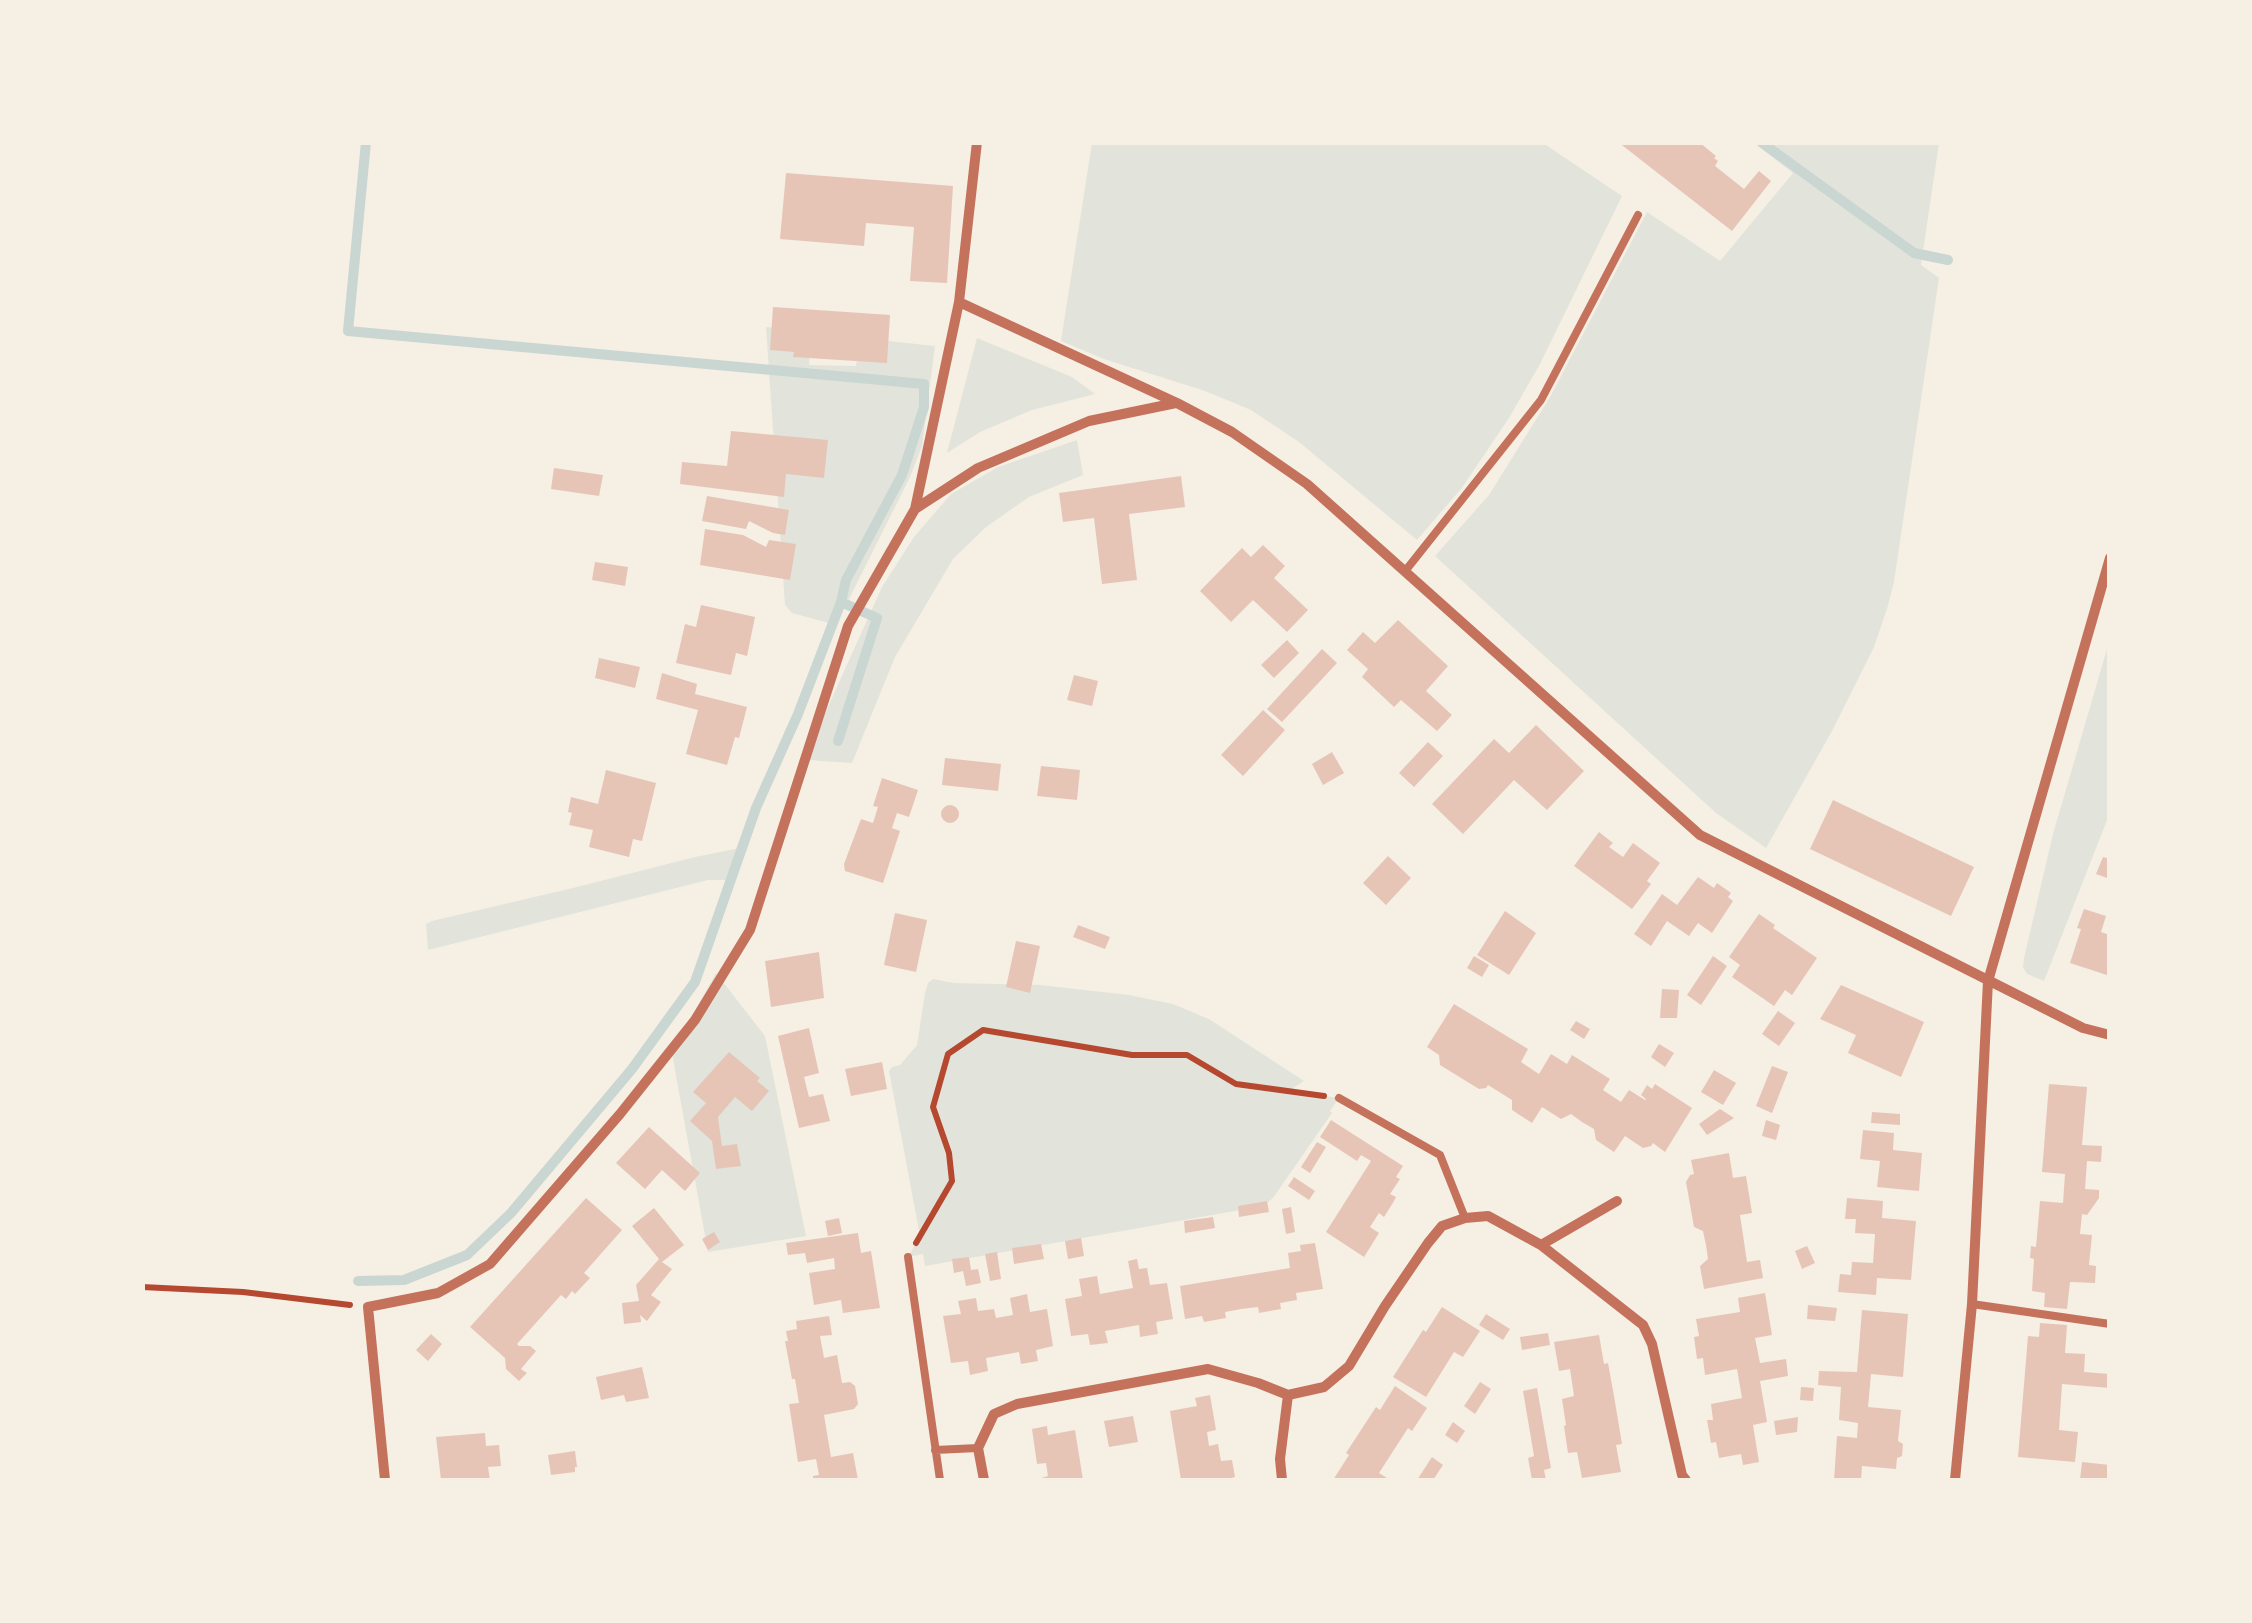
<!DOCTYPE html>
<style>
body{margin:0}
#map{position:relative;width:2252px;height:1623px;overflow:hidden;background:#f6efe4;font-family:Merriweather,serif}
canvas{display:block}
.frame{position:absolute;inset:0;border:145px solid #f6efe4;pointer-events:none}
</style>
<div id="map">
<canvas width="2252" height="1623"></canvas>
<div class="frame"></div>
</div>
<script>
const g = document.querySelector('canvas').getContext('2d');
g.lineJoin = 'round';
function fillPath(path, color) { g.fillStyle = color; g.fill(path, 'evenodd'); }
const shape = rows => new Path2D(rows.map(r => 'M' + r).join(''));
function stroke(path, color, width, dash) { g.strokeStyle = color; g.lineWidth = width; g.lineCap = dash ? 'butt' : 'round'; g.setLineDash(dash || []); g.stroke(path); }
fillPath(shape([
 [1092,143,1543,143,1622,196,1540,364,1509,418,1461,489,1417,540,1299,442,1251,410,1205,391,1104,359,1061,341],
 [1754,143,1939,143,1921,265,1939,278,1894,582,1887,609,1874,647,1832,731,1766,848,1716,813,1435,556,1489,495,1550,397,1647,212,1720,261,1793,173],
 [766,327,812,332,809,365,856,366,860,338,935,346,922,446,910,477,836,625,792,613,785,605],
 [977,338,1072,377,1095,394,1032,410,980,432,947,453],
 [1077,440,1083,475,1029,497,986,527,953,559,895,657,852,763,808,760,827,709,882,587,914,537,951,494,998,467],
 [2109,642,2109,815,2044,981,2027,974,2023,967,2024,958,2053,834],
 [740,848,726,880,708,880,428,950,426,924,432,921,573,888,695,857],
 [716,973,765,1036,806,1236,708,1252,671,1048,682,1034],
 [933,979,954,983,1040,985,1129,995,1173,1004,1209,1019,1304,1081,1293,1088,1298,1092,1339,1098,1330,1111,1332,1113,1273,1198,1263,1206,925,1266,923,1254,908,1257,920,1236,889,1071,892,1067,900,1065,917,1045,925,993,928,983]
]), '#e2e4dc');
stroke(shape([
 [366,142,348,331,924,384,924,407,902,475,846,580,841,602,877,618,838,741],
 [1761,142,1914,253,1948,260],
 [358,1281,404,1280,467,1255,511,1213,632,1069,695,982,756,808,798,714,841,602]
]), '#c9d6d2', 10);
fillPath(shape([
 [1618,142,1699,142,1716,156,1714,158,1718,161,1715,166,1744,189,1759,171,1771,181,1732,231],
 [786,173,953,186,947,283,910,281,914,227,866,223,864,246,780,239],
 [773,307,890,315,887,363,793,357,794,352,770,350],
 [731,431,828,440,824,478,786,474,784,497,680,484,682,462,727,466],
 [554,468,603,475,599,496,551,489],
 [1181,476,1185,507,1129,514,1137,580,1102,584,1094,518,1063,522,1059,493],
 [707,496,789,510,785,535,773,533,749,521,746,529,702,521],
 [705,529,743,535,766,547,769,540,796,544,790,580,700,565],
 [1263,545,1285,566,1274,578,1308,610,1287,632,1253,600,1231,622,1200,591,1242,548,1251,557],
 [595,562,628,567,625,586,592,580],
 [701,605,755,617,747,656,736,653,731,675,676,663,685,624,696,627],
 [1398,620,1448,666,1426,691,1452,715,1437,731,1401,700,1394,707,1362,677,1368,669,1347,650,1363,632,1375,643],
 [1287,640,1299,653,1274,678,1261,665],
 [1322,649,1337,663,1282,722,1267,709],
 [599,658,640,667,635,688,595,678],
 [662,673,697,684,695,694,747,707,739,738,735,737,727,765,686,754,698,710,656,699],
 [1074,675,1098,681,1092,706,1067,700],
 [1263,710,1285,730,1243,776,1221,755],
 [1536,725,1584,771,1547,810,1514,780,1463,834,1432,804,1494,739,1509,753],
 [1428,742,1443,756,1414,787,1399,773],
 [1332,752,1344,773,1323,785,1312,764],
 [945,758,1001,764,998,791,942,785],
 [1041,766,1080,770,1077,800,1037,796],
 [606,770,656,783,642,841,633,839,629,857,589,847,593,830,569,825,572,813,568,812,571,797,598,804],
 [882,778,918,790,909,817,897,813,892,828,900,831,883,883,845,871,844,864,861,819,873,823,878,807,873,806],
 [1833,800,1974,867,1951,916,1810,849],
 '941 814a9 9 0 1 1 18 0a9 9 0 1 1-18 0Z',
 [1599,832,1613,843,1609,847,1623,857,1633,843,1660,863,1647,881,1651,884,1632,909,1574,866],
 [1388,856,1411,878,1386,905,1363,883],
 [2103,857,2110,859,2110,879,2096,874],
 [1698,877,1714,888,1717,883,1731,893,1728,897,1733,901,1712,933,1698,923,1689,936,1667,921,1651,946,1634,934,1662,894,1677,905],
 [2084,909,2106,916,2101,932,2110,935,2110,976,2070,963,2081,929,2077,928],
 [1505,911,1536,933,1509,975,1477,955],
 [895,913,927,920,916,972,884,965],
 [1759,914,1775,925,1773,928,1817,958,1792,995,1785,990,1774,1006,1732,977,1740,965,1729,957],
 [1078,925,1110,937,1105,949,1073,937],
 [1016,941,1040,946,1030,993,1006,987],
 [819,952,824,998,771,1007,765,961],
 [1474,956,1489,965,1482,977,1467,968],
 [1713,956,1727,966,1701,1005,1687,995],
 [1841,985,1924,1022,1901,1077,1848,1053,1856,1035,1820,1019],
 [1662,989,1679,990,1677,1018,1660,1018],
 [1454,1004,1528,1049,1521,1062,1539,1074,1551,1054,1567,1064,1572,1055,1610,1079,1603,1090,1621,1102,1629,1090,1645,1100,1646,1099,1641,1095,1647,1085,1652,1089,1655,1084,1692,1108,1665,1152,1653,1143,1651,1146,1643,1148,1625,1136,1614,1152,1596,1140,1594,1129,1582,1122,1571,1114,1561,1119,1542,1107,1532,1123,1512,1110,1512,1100,1488,1085,1486,1088,1479,1089,1440,1065,1439,1055,1427,1047],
 [1778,1011,1795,1023,1779,1046,1762,1034],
 [1576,1021,1590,1029,1584,1039,1570,1030],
 [809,1028,819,1073,804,1077,809,1097,823,1094,830,1121,799,1128,778,1036],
 [1659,1044,1674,1053,1665,1067,1651,1057],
 [729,1052,760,1078,757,1081,769,1091,752,1111,735,1097,718,1117,722,1146,737,1144,741,1166,716,1169,712,1141,690,1121,706,1103,693,1092],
 [882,1062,887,1089,851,1096,845,1069],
 [1772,1066,1788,1072,1772,1113,1756,1106],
 [1714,1070,1736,1083,1723,1105,1701,1092],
 [2049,1084,2087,1087,2082,1145,2102,1146,2101,1162,2087,1161,2085,1189,2099,1190,2099,1198,2087,1215,2082,1214,2080,1234,2092,1235,2089,1265,2096,1266,2095,1283,2070,1282,2067,1309,2044,1307,2045,1293,2032,1291,2034,1259,2030,1258,2031,1246,2036,1247,2040,1201,2063,1203,2065,1174,2042,1172],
 [1720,1109,1734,1118,1707,1135,1699,1124],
 [1872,1112,1900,1114,1900,1125,1871,1123],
 [1331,1120,1403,1166,1396,1177,1400,1179,1390,1194,1396,1197,1394,1201,1384,1217,1379,1213,1370,1227,1379,1233,1364,1257,1326,1232,1371,1161,1361,1155,1357,1161,1320,1137],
 [1766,1120,1780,1125,1776,1140,1762,1136],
 [649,1127,700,1173,685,1191,662,1170,645,1189,616,1163],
 [1863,1130,1894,1133,1893,1150,1922,1153,1919,1191,1877,1187,1880,1161,1860,1159],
 [1317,1142,1326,1147,1310,1173,1301,1167],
 [1729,1153,1733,1178,1746,1176,1752,1213,1740,1215,1747,1262,1760,1260,1763,1278,1704,1289,1700,1266,1708,1259,1706,1245,1703,1231,1694,1227,1686,1182,1690,1175,1694,1174,1691,1160],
 [1294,1177,1315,1191,1309,1200,1288,1186],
 [586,1198,622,1230,584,1273,590,1278,575,1294,572,1291,566,1299,561,1295,517,1344,519,1346,530,1346,536,1351,521,1369,527,1373,519,1381,506,1369,505,1358,470,1327],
 [1847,1198,1883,1201,1882,1218,1916,1221,1911,1280,1877,1278,1876,1295,1838,1292,1840,1274,1851,1275,1852,1262,1873,1263,1875,1234,1855,1233,1856,1219,1845,1219],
 [1267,1201,1269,1212,1239,1217,1238,1206],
 [1291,1207,1295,1232,1286,1234,1282,1209],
 [654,1208,684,1245,662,1262,672,1269,651,1295,661,1302,647,1321,640,1315,641,1322,624,1324,622,1303,639,1301,636,1285,659,1259,632,1226],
 [1213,1217,1215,1228,1185,1233,1184,1221],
 [839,1218,842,1233,828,1236,825,1221],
 [714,1232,720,1242,708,1250,702,1239],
 [858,1233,861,1253,871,1251,880,1308,843,1313,841,1300,814,1305,809,1273,835,1269,834,1258,807,1263,805,1253,788,1255,786,1243],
 [1081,1238,1084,1256,1068,1259,1065,1241],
 [1315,1243,1323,1289,1296,1293,1297,1300,1280,1303,1281,1309,1259,1313,1258,1307,1241,1309,1225,1312,1226,1318,1204,1322,1202,1316,1185,1319,1180,1286,1290,1268,1288,1253,1301,1251,1300,1245],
 [1041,1244,1044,1259,1014,1264,1012,1248],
 [1807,1246,1815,1263,1802,1269,1795,1251],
 [997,1252,1001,1279,990,1281,985,1254],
 [969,1257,971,1270,978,1269,981,1283,966,1286,963,1271,954,1273,952,1259],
 [1137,1259,1139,1269,1147,1268,1150,1285,1167,1283,1173,1319,1156,1322,1158,1334,1140,1337,1139,1325,1105,1331,1108,1343,1090,1345,1088,1334,1071,1336,1065,1299,1082,1296,1079,1279,1097,1276,1100,1294,1133,1288,1128,1261],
 [1765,1293,1772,1335,1755,1338,1760,1363,1786,1359,1788,1376,1760,1381,1767,1422,1753,1425,1759,1462,1743,1465,1741,1454,1719,1458,1716,1442,1711,1443,1707,1420,1713,1420,1711,1404,1742,1398,1737,1369,1705,1375,1703,1358,1697,1359,1694,1337,1699,1336,1696,1319,1740,1312,1738,1298],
 [1027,1294,1030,1312,1047,1309,1053,1346,1036,1350,1038,1361,1021,1364,1019,1352,986,1358,988,1371,970,1375,968,1361,951,1363,943,1316,961,1314,958,1301,976,1298,978,1311,994,1309,996,1318,1013,1315,1010,1298],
 [1808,1305,1837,1308,1835,1321,1807,1319],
 [1442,1307,1480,1331,1463,1357,1454,1352,1426,1397,1393,1377,1423,1330,1426,1332],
 [1862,1310,1908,1314,1903,1377,1871,1374,1868,1407,1901,1410,1898,1441,1903,1444,1902,1456,1897,1458,1896,1469,1862,1466,1861,1480,1834,1480,1837,1436,1857,1438,1858,1423,1839,1420,1841,1387,1818,1385,1819,1371,1857,1372],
 [1486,1314,1510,1329,1503,1340,1479,1325],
 [829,1316,832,1335,820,1336,824,1358,837,1355,842,1383,850,1382,855,1386,858,1404,854,1409,824,1415,831,1457,853,1453,858,1480,813,1480,813,1476,819,1475,816,1459,798,1462,789,1404,799,1403,795,1379,792,1379,785,1341,788,1341,786,1331,797,1329,796,1321],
 [2040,1323,2067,1325,2065,1353,2085,1354,2084,1372,2110,1374,2110,1388,2062,1384,2059,1430,2078,1432,2075,1462,2018,1457,2028,1336,2039,1337],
 [1548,1333,1550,1345,1522,1350,1520,1337],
 [431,1334,442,1344,428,1361,416,1350],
 [1599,1335,1604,1364,1608,1363,1614,1396,1622,1444,1616,1445,1621,1472,1582,1478,1577,1452,1568,1453,1564,1426,1566,1425,1562,1399,1574,1396,1570,1369,1559,1371,1554,1342],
 [642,1367,649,1398,626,1402,624,1395,601,1400,596,1377],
 [1480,1382,1491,1389,1475,1414,1464,1406],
 [1395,1386,1427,1408,1412,1431,1408,1428,1379,1473,1390,1480,1333,1480,1349,1455,1346,1453,1376,1407,1380,1410],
 [1801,1387,1814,1388,1813,1401,1800,1400],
 [1537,1388,1551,1468,1544,1470,1546,1480,1532,1480,1528,1458,1534,1456,1523,1391],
 [1210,1395,1216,1430,1207,1432,1209,1446,1218,1444,1221,1461,1232,1460,1235,1477,1224,1480,1181,1480,1170,1411,1197,1406,1195,1398],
 [1133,1416,1138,1442,1109,1447,1104,1421],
 [1798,1417,1797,1432,1776,1435,1774,1421],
 [1453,1422,1465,1431,1457,1443,1445,1435],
 [1047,1426,1048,1435,1075,1430,1083,1480,1035,1480,1048,1476,1046,1463,1037,1464,1032,1429],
 [485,1433,486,1446,499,1445,501,1466,488,1467,490,1480,441,1480,436,1437],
 [575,1451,577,1467,575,1467,575,1472,551,1475,548,1455],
 [1432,1457,1443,1465,1433,1480,1417,1480],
 [2082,1462,2110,1465,2110,1480,2080,1480]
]), '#e6c5b7');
stroke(shape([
 [916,1243,952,1181,949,1153,933,1107,948,1054,983,1030,1132,1055,1187,1055,1236,1084,1324,1096],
 [142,1287,243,1292,350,1305]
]), '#b5482f', 6);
stroke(shape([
 [1406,570,1541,400,1638,215],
 [1339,1098,1440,1155,1465,1218],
 [908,1257,940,1480],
 [1972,1304,2110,1324],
 [935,1450,978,1448]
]), '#c5725c', 8);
stroke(shape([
 [959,302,1177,403,1232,432,1307,484,1700,835,2083,1028,2110,1035],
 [915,509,978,468,1089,421,1176,403],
 [1541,1245,1617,1201],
 [385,1480,368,1307,438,1293,490,1264,620,1114,695,1020,750,930,848,626,915,509,959,302,977,142],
 [984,1480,978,1448,994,1414,1017,1404,1208,1369,1258,1383,1288,1395,1324,1387,1349,1366,1385,1306,1428,1243,1442,1226,1465,1218,1488,1216,1541,1245,1643,1325,1652,1344,1682,1475,1686,1480],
 [1282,1480,1280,1459,1288,1395],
 [1955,1480,1972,1304,1988,981,2110,558]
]), '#c5725c', 10);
</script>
